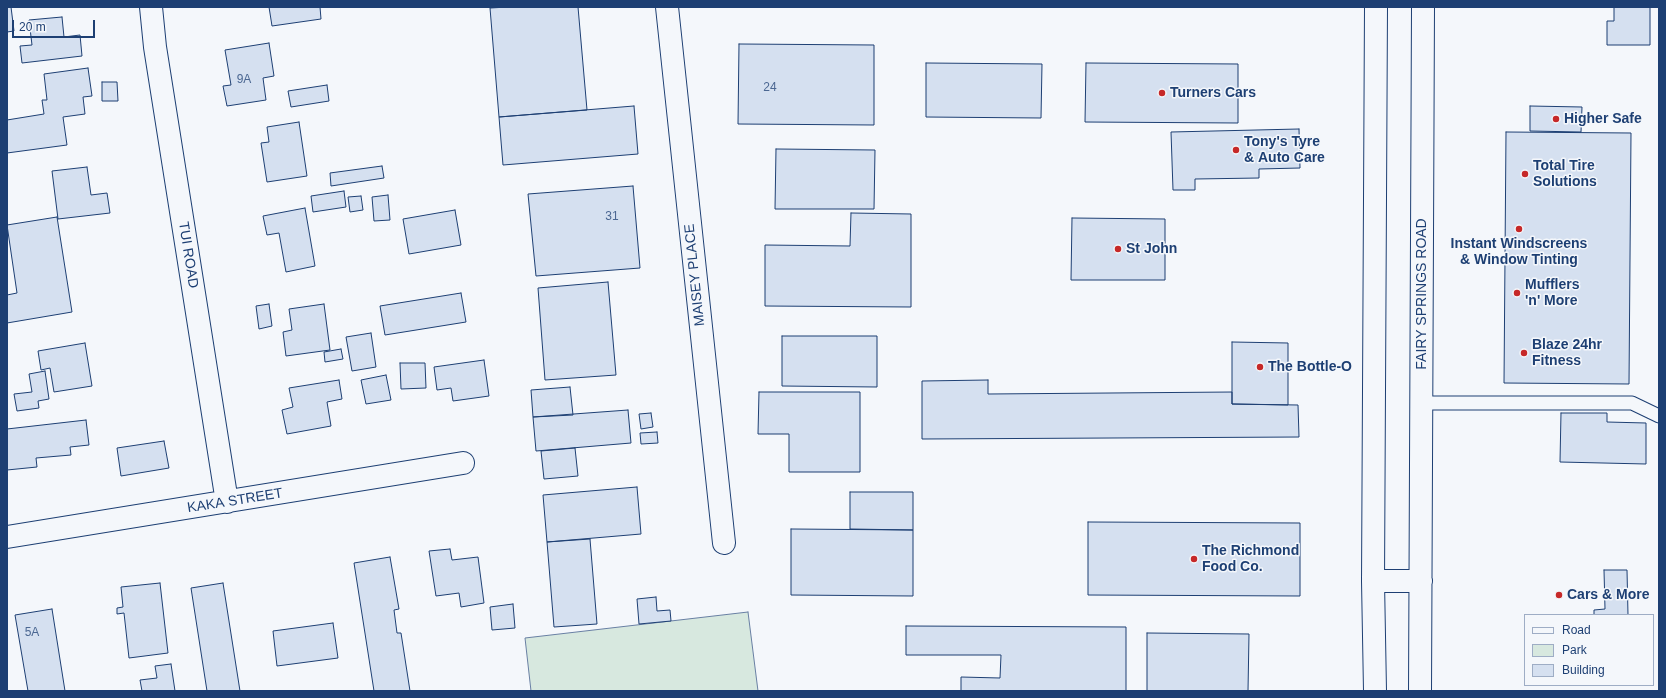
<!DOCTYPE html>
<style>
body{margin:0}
#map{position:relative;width:1666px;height:698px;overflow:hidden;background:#f4f7fb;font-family:Arial,sans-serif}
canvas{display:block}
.frame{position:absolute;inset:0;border:8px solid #1d3f73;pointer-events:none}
.legend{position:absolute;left:1524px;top:614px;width:130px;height:72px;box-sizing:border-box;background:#f4f7fb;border:1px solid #9eadc5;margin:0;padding:5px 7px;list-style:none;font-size:12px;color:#1d3f73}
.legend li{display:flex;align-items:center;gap:8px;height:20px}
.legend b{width:20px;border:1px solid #9eadc5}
.scale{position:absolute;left:12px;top:20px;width:83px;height:18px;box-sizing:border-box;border:2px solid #1d3f73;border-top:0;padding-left:5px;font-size:12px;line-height:14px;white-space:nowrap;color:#1d3f73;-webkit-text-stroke:3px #f4f7fb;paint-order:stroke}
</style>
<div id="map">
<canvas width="1666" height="698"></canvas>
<div class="frame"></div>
<ul class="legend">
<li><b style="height:5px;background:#f4f7fb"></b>Road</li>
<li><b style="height:11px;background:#d7e8df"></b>Park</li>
<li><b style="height:11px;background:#d5e0f0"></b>Building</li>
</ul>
<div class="scale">20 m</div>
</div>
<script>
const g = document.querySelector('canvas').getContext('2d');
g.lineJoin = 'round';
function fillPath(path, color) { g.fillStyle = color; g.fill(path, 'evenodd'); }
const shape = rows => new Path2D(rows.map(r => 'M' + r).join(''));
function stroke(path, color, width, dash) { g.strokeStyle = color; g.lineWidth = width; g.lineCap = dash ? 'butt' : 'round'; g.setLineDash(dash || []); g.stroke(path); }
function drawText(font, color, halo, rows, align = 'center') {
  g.font = font + ' Arial,sans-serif'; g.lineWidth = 3; g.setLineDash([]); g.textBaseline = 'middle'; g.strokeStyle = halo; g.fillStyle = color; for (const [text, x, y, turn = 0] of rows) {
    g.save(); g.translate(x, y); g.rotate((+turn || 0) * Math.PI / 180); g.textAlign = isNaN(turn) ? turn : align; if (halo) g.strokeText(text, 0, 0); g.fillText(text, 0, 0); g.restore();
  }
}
const green = shape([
 [748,612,758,691,531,691,525,638,748,612]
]);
fillPath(green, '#d7e8df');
stroke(green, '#687fa3', 1);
const building = shape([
 [7,7,11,7,14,31,7,32,7,7],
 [269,7,320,7,321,19,272,26,269,7],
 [508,7,578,7,587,110,499,117,490,8,508,7],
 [1614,7,1650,7,1650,45,1607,45,1607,21,1614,21,1614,7],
 [62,17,64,37,80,35,82,56,22,63,20,46,32,45,29,20,62,17],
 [269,43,274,76,263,78,266,100,227,106,223,86,231,85,225,50,269,43],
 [739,44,874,45,874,125,738,124,739,44],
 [926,63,1042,64,1041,118,926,117,926,63],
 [1086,63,1238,64,1238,123,1085,122,1086,63],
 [88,68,92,96,83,97,85,114,63,117,67,145,7,153,7,120,44,114,42,100,47,100,44,74,88,68],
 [102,82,117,82,118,101,102,101,102,82],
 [327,85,329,101,291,107,288,91,327,85],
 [634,106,638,154,503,165,499,117,634,106],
 [1530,106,1582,107,1581,132,1530,131,1530,106],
 [299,122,307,176,267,182,261,143,269,142,267,127,299,122],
 [1299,129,1300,168,1259,169,1259,178,1195,179,1195,190,1173,190,1171,132,1299,129],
 [1506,132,1631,133,1629,384,1504,383,1506,132],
 [776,149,875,150,874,209,775,209,776,149],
 [382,166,384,178,331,186,330,173,382,166],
 [87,167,91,195,107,193,110,213,58,219,52,171,87,167],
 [633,186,640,268,536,276,528,194,633,186],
 [344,191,346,207,313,212,311,196,344,191],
 [388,195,390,220,374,221,372,197,388,195],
 [361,196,363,210,350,212,348,197,361,196],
 [305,208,315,266,286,272,279,233,267,235,263,216,305,208],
 [455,210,461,245,409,254,403,219,455,210],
 [851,213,911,214,911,307,765,306,765,245,850,246,851,213],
 [57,217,72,312,7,323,7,295,17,293,7,225,57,217],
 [1072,218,1165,219,1165,280,1071,280,1072,218],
 [608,282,616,375,545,380,538,288,608,282],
 [461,293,466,322,385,335,380,306,461,293],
 [269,304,272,326,259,329,256,306,269,304],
 [324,304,330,350,286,356,283,332,292,330,289,309,324,304],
 [371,333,376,367,352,371,346,337,371,333],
 [782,336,877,336,877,387,782,386,782,336],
 [1232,342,1288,343,1288,405,1232,404,1232,342],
 [85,343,92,386,54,392,50,368,41,370,38,351,85,343],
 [341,349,343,359,325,362,324,352,341,349],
 [484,360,489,396,453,401,451,388,437,390,434,367,484,360],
 [400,363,425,363,426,388,401,389,400,363],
 [45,371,49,399,38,401,39,408,17,411,14,394,32,392,29,374,45,371],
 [386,375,391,400,366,404,361,380,386,375],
 [339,380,342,399,327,402,331,426,287,434,282,410,293,407,289,388,339,380],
 [988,380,988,394,1232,392,1232,404,1298,405,1299,437,922,439,922,381,988,380],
 [570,387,573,415,533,417,531,390,570,387],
 [759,392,860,392,860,472,789,472,789,434,758,434,759,392],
 [628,410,631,443,536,451,533,417,628,410],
 [651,413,653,427,641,429,639,414,651,413],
 [1561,413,1607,413,1607,422,1646,423,1646,464,1560,462,1561,413],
 [86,420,89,445,70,447,71,455,36,458,37,467,7,470,7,429,86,420],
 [657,432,658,443,641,444,640,433,657,432],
 [164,441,169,468,121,476,117,448,164,441],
 [575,448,578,476,544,479,541,451,575,448],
 [637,487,641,534,547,542,543,495,637,487],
 [850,492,913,492,913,530,850,529,850,492],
 [1088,522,1300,523,1300,596,1088,595,1088,522],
 [791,529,913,530,913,596,791,595,791,529],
 [590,539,597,624,554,627,547,542,590,539],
 [450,549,452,560,478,557,484,603,461,607,459,593,436,596,429,551,450,549],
 [390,557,399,609,394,610,397,633,401,633,410,691,374,691,354,563,390,557],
 [1604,570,1627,570,1628,615,1594,615,1594,610,1605,609,1604,570],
 [160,583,168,653,129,658,124,613,117,614,117,608,123,607,121,587,160,583],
 [223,583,240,691,207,691,191,588,223,583],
 [656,597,657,611,670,610,671,621,639,624,637,599,656,597],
 [513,604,515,628,492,630,490,607,513,604],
 [52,609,65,691,28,691,15,615,52,609],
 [333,623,338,658,277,666,273,631,333,623],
 [906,626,1126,627,1126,691,961,691,961,677,1000,678,1001,655,906,655,906,626],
 [1147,633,1249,634,1248,691,1147,691,1147,633],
 [171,664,175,691,142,691,140,680,157,678,155,666,171,664]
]);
fillPath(building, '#d5e0f0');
stroke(building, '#1d3f73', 1);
const lane = shape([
 [1422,403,1632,403,1659,416]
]);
const street = shape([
 [151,7,155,47,227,502],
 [667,7,724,543],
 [7,537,463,463]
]);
const highway = shape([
 [1373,581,1421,581],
 [1375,691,1373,581,1376,7],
 [1420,691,1423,7]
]);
stroke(lane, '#1d3f73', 15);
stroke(street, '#1d3f73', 24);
stroke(highway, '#1d3f73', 24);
stroke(lane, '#f4f7fb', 13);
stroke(street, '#f4f7fb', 22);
stroke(highway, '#f4f7fb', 22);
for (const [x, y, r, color] of [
 [1162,93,4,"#c62828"],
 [1556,119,4,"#c62828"],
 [1236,150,4,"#c62828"],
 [1525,174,4,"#c62828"],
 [1519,229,4,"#c62828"],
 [1118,249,4,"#c62828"],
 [1517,293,4,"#c62828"],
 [1524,353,4,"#c62828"],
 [1260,367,4,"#c62828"],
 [1194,559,4,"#c62828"],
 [1559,595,4,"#c62828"]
]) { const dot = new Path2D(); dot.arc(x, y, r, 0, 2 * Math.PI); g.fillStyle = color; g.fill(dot); stroke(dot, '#f4f7fb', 1.5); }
drawText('12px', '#4b6792', null, [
 ["9A",244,80],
 ["24",770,88],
 ["31",612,217],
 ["5A",32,633]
]);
drawText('bold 14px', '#1d3f73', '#f4f7fb', [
 ["Turners Cars",1170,93],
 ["Higher Safe",1564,119],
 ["Tony's Tyre",1244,142],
 ["& Auto Care",1244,158],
 ["Total Tire",1533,166],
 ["Solutions",1533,182],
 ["Instant Windscreens",1519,244,"center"],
 ["& Window Tinting",1519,260,"center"],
 ["St John",1126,249],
 ["Mufflers",1525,285],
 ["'n' More",1525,301],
 ["Blaze 24hr",1532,345],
 ["Fitness",1532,361],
 ["The Bottle-O",1268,367],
 ["The Richmond",1202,551],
 ["Food Co.",1202,567],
 ["Cars & More",1567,595]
], 'left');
drawText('14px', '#1d3f73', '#f4f7fb', [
 ["TUI ROAD",188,255,81],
 ["MAISEY PLACE",695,275,-96],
 ["FAIRY SPRINGS ROAD",1422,294,-90],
 ["KAKA STREET",235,501,-9]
]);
</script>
